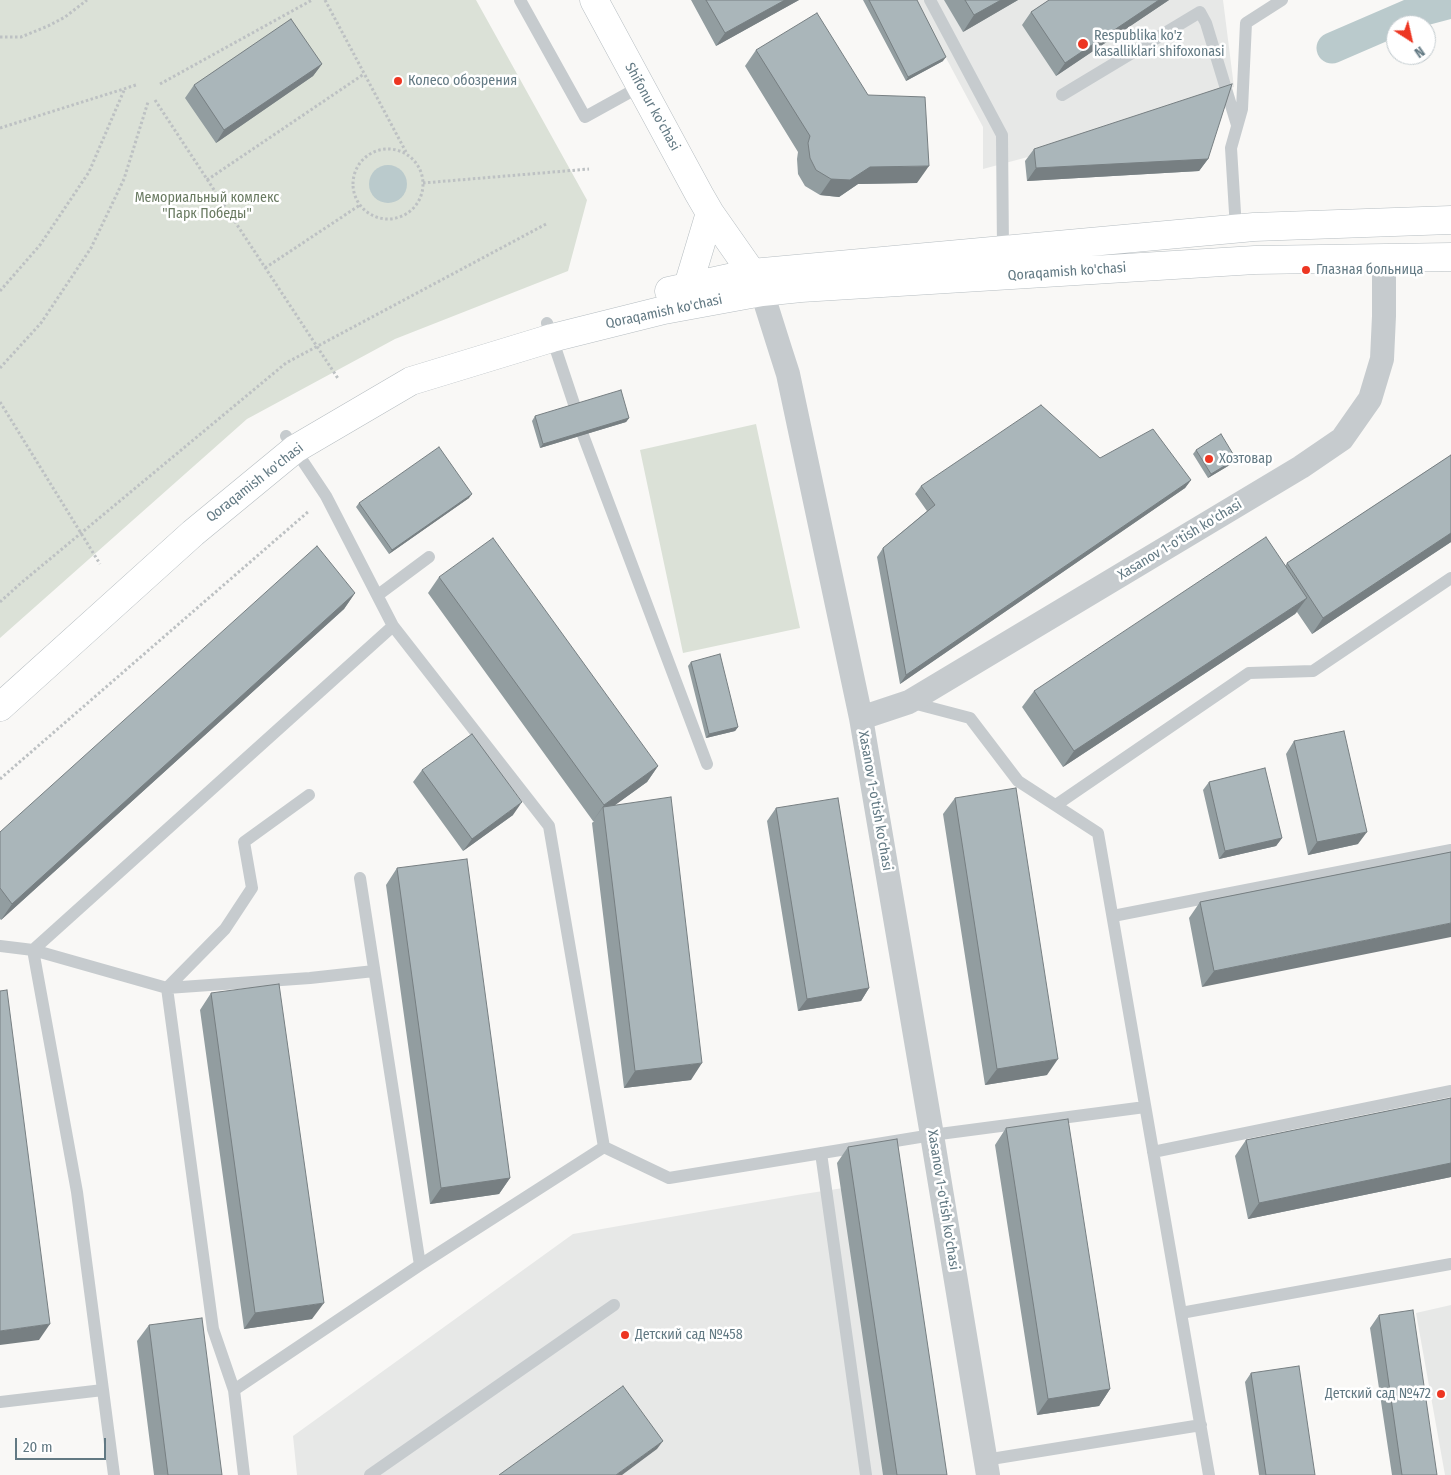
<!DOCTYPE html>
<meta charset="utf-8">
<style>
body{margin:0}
#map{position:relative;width:1451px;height:1475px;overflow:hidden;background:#f9f8f6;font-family:"Fira Sans Condensed",sans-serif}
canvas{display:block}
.north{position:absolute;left:1386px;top:15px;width:50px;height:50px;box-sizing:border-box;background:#fff;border:1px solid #c0c9cd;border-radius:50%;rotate:145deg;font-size:14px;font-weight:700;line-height:20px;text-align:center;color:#627983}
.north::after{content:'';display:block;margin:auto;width:18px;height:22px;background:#ed3622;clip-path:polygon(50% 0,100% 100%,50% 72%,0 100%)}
.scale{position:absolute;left:15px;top:1438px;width:91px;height:22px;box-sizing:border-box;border:2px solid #627983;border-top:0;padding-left:6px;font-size:15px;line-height:18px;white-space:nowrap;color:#627983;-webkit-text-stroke:4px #fff;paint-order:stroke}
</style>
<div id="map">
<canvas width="1451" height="1475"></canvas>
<div class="north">N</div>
<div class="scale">20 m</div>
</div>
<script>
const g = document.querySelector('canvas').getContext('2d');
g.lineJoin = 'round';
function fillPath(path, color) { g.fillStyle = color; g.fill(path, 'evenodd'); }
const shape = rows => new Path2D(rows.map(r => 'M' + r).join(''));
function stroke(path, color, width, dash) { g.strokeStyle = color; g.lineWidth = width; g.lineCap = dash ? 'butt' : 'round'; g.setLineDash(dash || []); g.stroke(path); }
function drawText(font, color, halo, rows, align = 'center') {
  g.font = font + ' "Fira Sans Condensed",sans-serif'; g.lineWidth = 5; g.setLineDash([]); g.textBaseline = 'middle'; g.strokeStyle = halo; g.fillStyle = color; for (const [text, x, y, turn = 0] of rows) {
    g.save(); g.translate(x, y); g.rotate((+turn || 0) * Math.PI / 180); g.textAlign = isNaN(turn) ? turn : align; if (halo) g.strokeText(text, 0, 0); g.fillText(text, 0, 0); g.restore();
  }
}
fillPath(shape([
 [915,0,1223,0,1234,87,1039,154,983,169,983,127],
 [903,1179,947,1475,297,1475,293,1436,573,1234,797,1195],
 [1451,1305,1451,1475,1445,1475,1416,1313]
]), '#e7e8e7');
fillPath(shape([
 [0,0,476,0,587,200,568,271,395,339,247,419,0,638],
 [756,424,800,628,683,653,640,450]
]), '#dbe1d7');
fillPath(shape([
 '369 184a19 19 0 1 1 38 0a19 19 0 1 1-38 0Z'
]), '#bacacc');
stroke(shape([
 [1332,48,1413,13,1451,3]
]), '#bacacc', 31);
const secondary = shape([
 [594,0,699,194,710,213,752,273,759,286],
 [669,291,752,273,1254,227,1451,220],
 [678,296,688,286,710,213],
 [0,707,193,533,295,449,411,381,552,338,664,310,762,292,801,288,1255,260,1451,257]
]);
stroke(secondary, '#b6bdc1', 29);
stroke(shape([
 [325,0,406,152],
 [0,37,21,37,48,26,65,17,87,0],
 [160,84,312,0],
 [155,100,339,380],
 [0,128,136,85],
 '353 184a35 35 0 1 1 70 0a35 35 0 1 1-70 0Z',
 [207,180,364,74],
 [423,183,589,169],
 [265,268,360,205],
 [0,291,40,245,89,172,125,88],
 [0,368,41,323,91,248,124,179,148,102],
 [0,402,100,564],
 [0,602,21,583,286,363,548,223],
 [0,779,309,511]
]), '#bdc1c3', 3, [2.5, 2.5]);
stroke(shape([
 [520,0,585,117,641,86],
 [930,0,1002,135,1003,250],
 [1062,95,1200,12,1206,23,1237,125],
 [1236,229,1231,148,1242,109,1246,23,1282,0],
 [547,323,575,407],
 [583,435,707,764],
 [286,436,326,496,393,626],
 [378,595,429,557],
 [909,702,970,718,1018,781,1098,833,1209,1475],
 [1056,805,1249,673,1313,671,1451,578],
 [360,878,420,1265],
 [1113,916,1451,850],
 [0,946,33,950,167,988,310,978,374,971],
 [604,1147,669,1178,932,1135,1145,1107],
 [1153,1152,1451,1091],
 [821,1153,866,1475],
 [1181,1313,1451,1264],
 [103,1390,114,1475],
 [234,1390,213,1329,167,988,225,929,252,888,244,842,309,795],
 [0,1402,103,1390,77,1192,33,950,393,626,549,826,604,1147],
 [985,1460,1201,1425],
 [244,1475,234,1390,420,1265,604,1147],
 [370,1475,614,1305]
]), '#c6cbce', 12);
stroke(shape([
 [762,292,780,349,788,374,861,718,932,1135,988,1475],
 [861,718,909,702,1301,467,1342,439,1370,399,1382,359,1384,316,1384,257]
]), '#c6cbce', 24);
stroke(secondary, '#fff', 28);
fillPath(shape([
 [691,0,799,0,716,46],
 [863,0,917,0,943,61,906,81],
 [944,0,1018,0,963,32],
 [1049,0,1169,0,1056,76,1022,25,1031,12],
 [756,50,917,183,858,184,839,197,820,195,805,186,798,174,797,159,798,152,745,66],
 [322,64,313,76,216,143,185,98,194,85],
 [1034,149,1208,159,1199,171,1027,181,1025,161],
 [535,416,629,418,626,422,540,448,532,421],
 [1196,450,1236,459,1233,463,1208,478,1193,454],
 [1451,455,1451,542,1312,634,1297,612,1295,614,1063,767,1022,707,1034,691,1285,566,1287,563],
 [1100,458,1191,480,1185,488,900,684,877,557,883,548,927,511,915,494,921,486],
 [469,498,389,554,356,507,359,503],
 [439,577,658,766,647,782,615,805,691,1080,624,1088,592,823,594,821,593,821,428,593],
 [355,593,344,609,1,920,0,919,0,832],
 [691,662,738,727,735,731,706,738,688,666],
 [1294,741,1358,844,1308,855,1286,754],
 [422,770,513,815,463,851,413,782],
 [1209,782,1282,838,1276,846,1219,859,1203,790],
 [955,798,1047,1075,985,1085,943,814],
 [776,808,869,988,861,1001,798,1011,767,821],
 [1451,852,1202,987,1189,918,1200,902],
 [397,868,510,1178,499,1194,430,1204,386,885],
 [211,993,312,1319,244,1329,200,1010],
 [1451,1098,1451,1177,1248,1219,1235,1156,1246,1140],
 [1006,1128,1110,1389,1099,1406,1037,1415,995,1145],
 [848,1147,947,1475,883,1475,837,1163],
 [1379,1315,1437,1475,1392,1475,1370,1328],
 [149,1325,222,1475,154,1475,137,1341],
 [1251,1373,1315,1475,1259,1475,1245,1382]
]), '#929da0');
fillPath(shape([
 [785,0,799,0,716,46,725,33],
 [1001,0,1018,0,963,32,974,15],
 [1159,0,1169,0,1056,76,1065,63],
 [946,57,943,61,906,81,908,77],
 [322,64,313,76,216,143,224,130],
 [1208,159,1199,171,1027,181,1036,168],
 [929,166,917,183,858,184,839,197,820,195,831,179,870,167],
 [629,418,626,422,540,448,543,444],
 [1236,459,1233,463,1208,478,1211,474],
 [1191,480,1185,488,900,684,906,675],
 [472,494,469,498,389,554,392,550],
 [1451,533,1451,542,1312,634,1323,618],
 [355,593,344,609,1,920,12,904],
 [1307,598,1295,614,1063,767,1074,751],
 [738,727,735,731,706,738,709,734],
 [658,766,647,782,604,813,603,807,593,821,604,805],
 [522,802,513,815,463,851,472,839],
 [1367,832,1358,844,1308,855,1317,842],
 [1282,838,1276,846,1219,859,1225,851],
 [1451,923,1451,937,1202,987,1214,971],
 [869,988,861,1001,798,1011,807,999],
 [1058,1059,1047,1075,985,1085,997,1069],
 [702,1063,691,1080,624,1088,635,1071],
 [1451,1163,1451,1177,1248,1219,1259,1203],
 [510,1178,499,1194,430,1204,441,1188],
 [324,1303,312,1319,244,1329,255,1313],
 [50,1324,39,1340,0,1345,0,1331],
 [1110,1389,1099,1406,1037,1415,1048,1399],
 [663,1441,657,1449,622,1475,616,1475]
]), '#777f82');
const building = shape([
 [706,0,785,0,725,33,706,0],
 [869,0,917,0,946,57,908,77,869,0],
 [965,0,1001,0,974,15,965,0],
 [1049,0,1159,0,1065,63,1031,12,1049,0],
 [817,13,868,95,925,97,929,166,870,167,850,180,831,179,816,170,810,158,808,143,810,136,756,50,817,13],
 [291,19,322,64,224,130,194,85,291,19],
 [1232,84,1208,159,1036,168,1034,149,1232,84],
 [621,390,629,418,543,444,535,416,621,390],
 [1041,405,1100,458,1153,429,1191,480,906,675,883,548,935,505,921,486,1041,405],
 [1221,434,1236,459,1211,474,1196,450,1221,434],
 [439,447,472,494,392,550,359,503,439,447],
 [1451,455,1451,533,1323,618,1287,563,1451,455],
 [1266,537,1307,598,1074,751,1034,691,1266,537],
 [493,538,658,766,604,805,439,577,493,538],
 [317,546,355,593,12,904,0,888,0,832,317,546],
 [720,654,738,727,709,734,691,662,720,654],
 [1344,731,1367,832,1317,842,1294,741,1344,731],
 [472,734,522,802,472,839,422,770,472,734],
 [1265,768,1282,838,1225,851,1209,782,1265,768],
 [1016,788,1058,1059,997,1069,955,798,1016,788],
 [671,797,702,1063,635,1071,603,807,671,797],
 [838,798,869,988,807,999,776,808,838,798],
 [1451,852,1451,923,1214,971,1200,902,1451,852],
 [467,859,510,1178,441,1188,397,868,467,859],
 [279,984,324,1303,255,1313,211,993,279,984],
 [7,990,50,1324,0,1331,0,991,7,990],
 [1451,1098,1451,1163,1259,1203,1246,1140,1451,1098],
 [1068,1119,1110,1389,1048,1399,1006,1128,1068,1119],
 [897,1139,947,1475,897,1475,848,1147,897,1139],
 [1413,1310,1437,1475,1402,1475,1379,1315,1413,1310],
 [202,1318,222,1475,168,1475,149,1325,202,1318],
 [1299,1366,1315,1475,1266,1475,1251,1373,1299,1366],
 [623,1386,663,1441,616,1475,499,1475,623,1386]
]);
fillPath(building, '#aab6ba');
stroke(building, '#777f82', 1);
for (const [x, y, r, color] of [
 [1083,44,6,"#ed3622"],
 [398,81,5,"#ed3622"],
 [1306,270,5,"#ed3622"],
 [1209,459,5,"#ed3622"],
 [625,1335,5,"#ed3622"],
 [1441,1394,5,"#ed3622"]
]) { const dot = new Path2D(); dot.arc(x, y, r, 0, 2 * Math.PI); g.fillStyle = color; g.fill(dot); stroke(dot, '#fff', 2); }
drawText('14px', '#627983', '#fff', [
 ["Respublika ko'z",1094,36],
 ["kasalliklari shifoxonasi",1094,52],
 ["Колесо обозрения",408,81],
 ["Глазная больница",1316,270],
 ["Хозтовар",1219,459],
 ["Детский сад №458",635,1335],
 ["Детский сад №472",1431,1394,"right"]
], 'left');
drawText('14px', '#627983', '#fff', [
 ["Shifonur ko'chasi",652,107,61],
 ["Qoraqamish ko'chasi",1067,272,-4],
 ["Qoraqamish ko'chasi",664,312,-12],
 ["Qoraqamish ko'chasi",255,483,-38],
 ["Xasanov 1-o'tish ko'chasi",1180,540,-31],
 ["Xasanov 1-o'tish ko'chasi",875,801,80],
 ["Xasanov 1-o'tish ko'chasi",943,1200,81]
]);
drawText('14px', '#697a61', '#fff', [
 ["Мемориальный комлекс",207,198],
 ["\"Парк Победы\"",207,214]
]);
</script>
